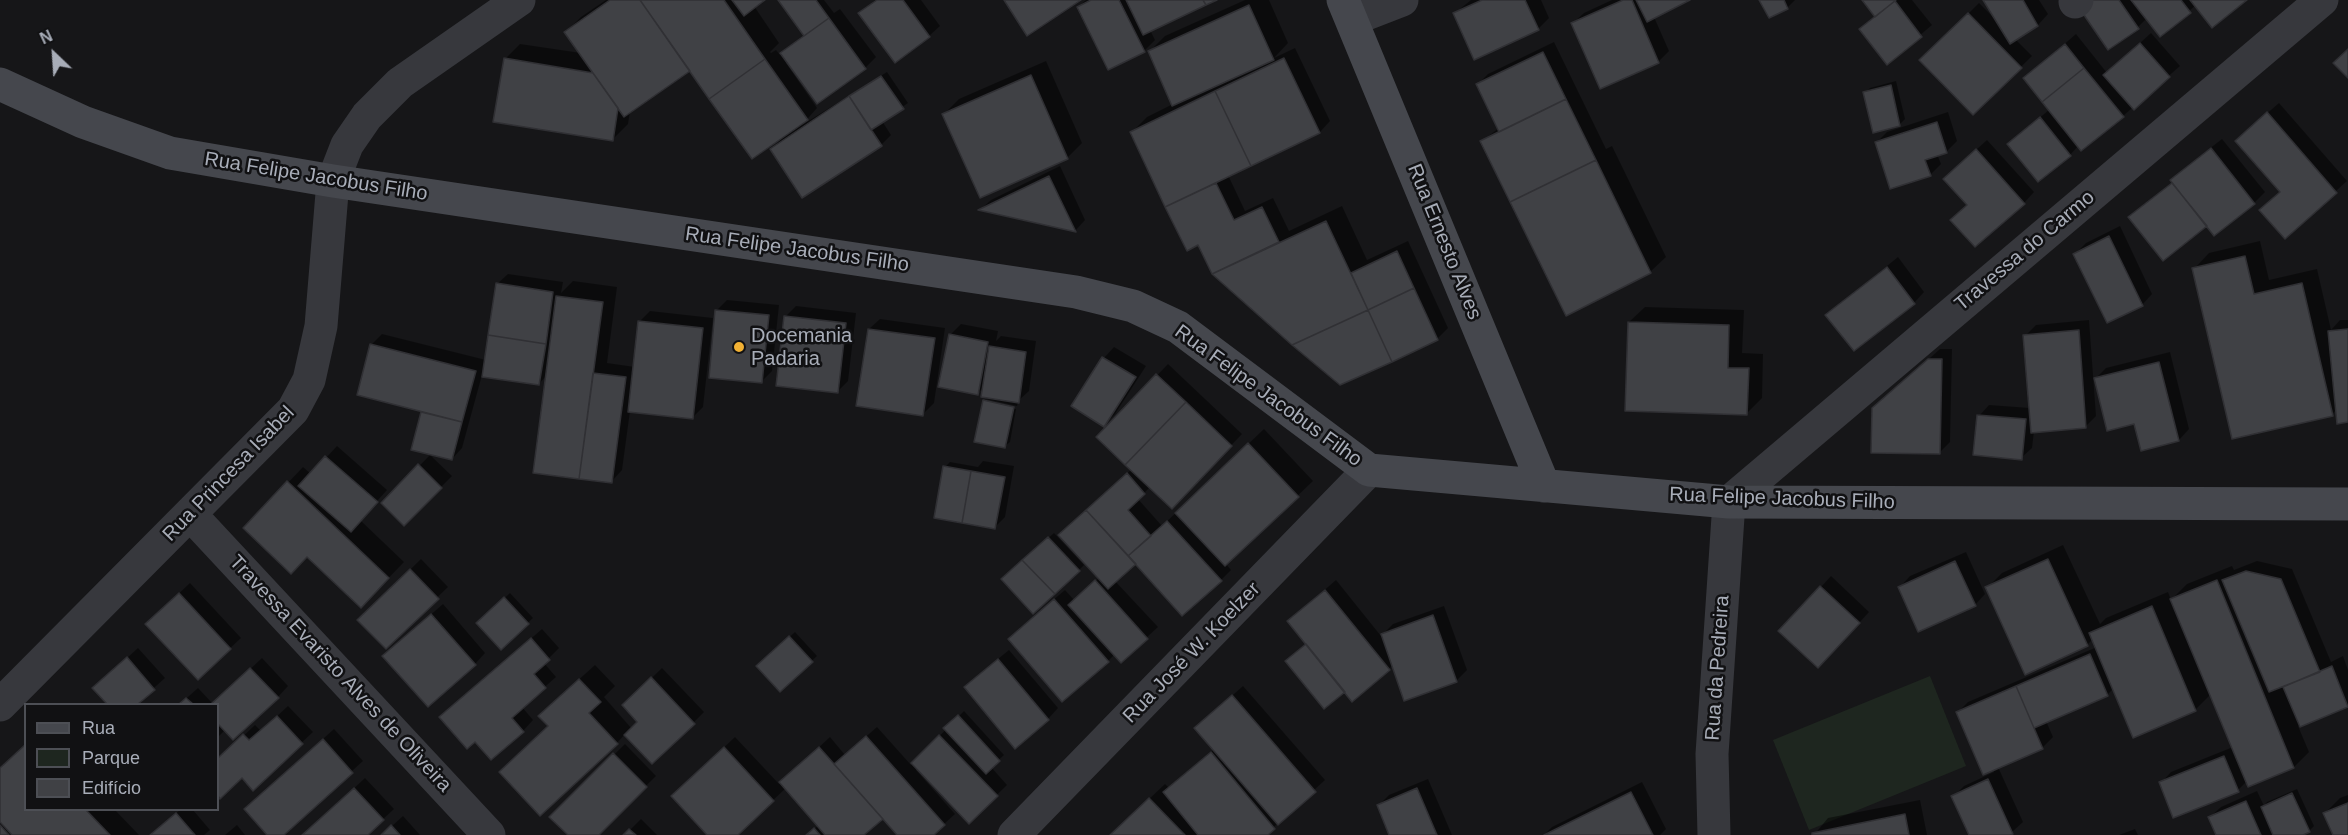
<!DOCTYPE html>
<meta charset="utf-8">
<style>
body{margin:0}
#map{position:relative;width:2348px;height:835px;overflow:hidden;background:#161618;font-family:Arial,sans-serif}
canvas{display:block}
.legend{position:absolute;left:24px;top:703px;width:195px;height:108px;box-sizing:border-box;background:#111113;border:2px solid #4d4f55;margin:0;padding:8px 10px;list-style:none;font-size:18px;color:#a8adb8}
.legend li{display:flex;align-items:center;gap:12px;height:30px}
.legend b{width:30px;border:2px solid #4d4f55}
.north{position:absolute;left:24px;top:24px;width:60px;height:60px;-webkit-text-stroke:4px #111113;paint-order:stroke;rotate:335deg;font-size:16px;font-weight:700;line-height:24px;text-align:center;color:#a8adb8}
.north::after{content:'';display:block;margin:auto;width:21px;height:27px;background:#a8adb8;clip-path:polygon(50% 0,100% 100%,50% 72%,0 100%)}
</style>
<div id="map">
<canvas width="2348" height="835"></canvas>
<ul class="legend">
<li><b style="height:8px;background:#45474d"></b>Rua</li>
<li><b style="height:16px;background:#1e261f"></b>Parque</li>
<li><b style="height:16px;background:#404145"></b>Edifício</li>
</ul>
<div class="north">N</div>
</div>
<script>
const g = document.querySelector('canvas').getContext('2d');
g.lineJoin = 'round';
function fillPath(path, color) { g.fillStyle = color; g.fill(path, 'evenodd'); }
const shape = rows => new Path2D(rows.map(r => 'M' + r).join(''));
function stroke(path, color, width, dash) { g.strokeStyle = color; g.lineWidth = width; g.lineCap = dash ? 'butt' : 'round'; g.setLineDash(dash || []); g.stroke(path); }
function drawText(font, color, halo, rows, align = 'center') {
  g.font = font + ' Arial,sans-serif'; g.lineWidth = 5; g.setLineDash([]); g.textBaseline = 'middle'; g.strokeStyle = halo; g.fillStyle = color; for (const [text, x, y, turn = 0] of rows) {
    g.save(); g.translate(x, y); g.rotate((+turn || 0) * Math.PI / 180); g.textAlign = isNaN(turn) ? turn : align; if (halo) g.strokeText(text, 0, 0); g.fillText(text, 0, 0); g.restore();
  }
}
fillPath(shape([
 [1930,676,1966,766,1809,830,1773,740]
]), '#1e261f');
fillPath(shape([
 [606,0,763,0,754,6,779,43,770,52,771,53,776,50,780,55,805,34,780,0,824,0,834,13,840,9,876,57,865,68,788,61,786,63,817,108,802,125,887,72,908,103,882,121,891,135,881,145,772,149,784,136,690,69,630,111,628,124,612,140,505,59,520,44,581,53,566,32,581,17],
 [875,0,921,0,940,26,929,36,860,14],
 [1086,0,1213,0,1150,30,1155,40,1144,51,1078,7],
 [1245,0,1269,0,1288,43,1274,58,1295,48,1330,121,1320,132,1228,175,1245,211,1273,198,1289,231,1342,206,1367,260,1408,241,1448,328,1437,339,1293,344,1213,273,1199,243,1187,249,1132,132,1147,117,1173,104,1149,52,1165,36],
 [1471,0,1541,0,1549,18,1538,29,1455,13],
 [1612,0,1688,0,1654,17,1669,51,1658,62,1573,23,1584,13],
 [1761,0,1795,0,1787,8,1770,16],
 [1864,0,1912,0,1932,25,1887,63,1861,29,1876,15],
 [1985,0,2039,0,2048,14,2038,25,2015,39,2032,56,1974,113,1922,60,1979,3,1996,20],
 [2079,0,2245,0,2196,5,2161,35,2147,18,2138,27,2109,48],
 [2151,33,2180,66,2123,116,2079,145,2070,155,2009,144,2050,109,2025,78,2076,34,2107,73],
 [1554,42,1606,149,1612,146,1666,257,1650,272,1482,141,1499,128,1477,85,1488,74],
 [1046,61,1082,143,1067,158,944,114,959,99],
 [1896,81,1905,119,1900,124,1874,131,1865,93,1870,88],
 [2279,103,2347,181,2285,237,2281,191,2248,130],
 [1948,112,1957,141,1946,152,1937,154,1941,164,1930,175,1877,142,1887,132],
 [2222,139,2265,192,2254,203,2215,234,2207,224,2130,218,2173,182,2182,170],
 [1987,140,2034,192,2024,203,1968,204,1956,168],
 [1060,166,1085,220,1075,231,981,209,991,200],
 [2120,226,2152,294,2142,305,2075,254,2086,243],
 [2260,241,2269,280,2317,269,2331,330,2340,320,2348,320,2348,421,2337,409,2332,414,2194,269,2209,253],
 [1898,257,1924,292,1914,303,1827,315],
 [508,274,563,282,561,293,573,281,617,287,607,363,635,367,639,322,650,311,713,318,703,407,693,417,630,411,622,470,612,481,547,375,539,384,482,375,462,448,452,459,413,449,423,411,359,394,372,344,382,334,486,360,497,284],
 [727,300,779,305,772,371,761,382,717,310],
 [796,306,856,313,848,381,837,392,785,317],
 [1645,307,1744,310,1742,353,1763,354,1762,398,1747,413,1629,322],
 [880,319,945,328,934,403,923,414,869,329],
 [2089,320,2096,416,2085,427,2034,431,2032,448,2021,458,1979,416,1989,405,2030,408,2025,336,2036,325],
 [961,324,998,331,996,341,1001,336,1036,341,1029,391,1018,401,1017,406,986,399,989,397,984,387,978,393,950,335],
 [1114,347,1146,366,1115,414,1104,425,1073,405,1104,358],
 [1940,349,1952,349,1950,442,1939,453,1882,401],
 [2170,352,2189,429,2179,440,2135,422,2096,378,2106,368],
 [1168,364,1242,434,1172,507,1150,487,1138,499,1162,526,1264,429,1313,481,1226,564,1231,570,1221,580,1136,562,1115,581,1158,627,1121,661,1115,654,1108,661,1020,628,1065,590,1075,601,1099,578,1071,524,1132,469,1098,437],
 [986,399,986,403,1016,409,1010,442,1004,447,984,401],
 [337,446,387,490,360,520,404,562,376,591,308,555,245,528,303,467,311,474],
 [430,455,452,476,404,524,383,503],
 [983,461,1014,466,1005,517,995,527,945,467,950,462,978,467],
 [1054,533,1084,565,1079,570,1008,574],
 [2063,545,2100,624,2106,618,2168,592,2171,600,2187,584,2232,566,2234,570,2257,561,2292,569,2331,662,2343,656,2348,670,2348,705,2298,726,2309,752,2294,767,2248,785,2247,781,2238,790,2161,783,2171,772,2233,747,2211,694,2195,710,2114,688,2107,695,2046,721,2053,737,2042,748,1998,767,2023,822,2012,832,2006,835,1971,835,1953,797,1964,786,1994,772,1958,712,1968,702,2097,647,2093,639,2087,645,1987,588,2002,573],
 [1966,552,1985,594,1975,605,1900,587,1910,576],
 [421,559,448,587,386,647,359,620],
 [1831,576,1869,612,1829,656,1821,587],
 [1336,580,1381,636,1393,624,1444,606,1467,670,1456,681,1393,665,1389,669,1289,621],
 [190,583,241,638,198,678,158,613],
 [510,593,533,618,501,648,478,623],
 [443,604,485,653,475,664,395,646],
 [542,629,559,648,544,663,556,677,522,707,533,720,523,731,475,740,441,717],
 [795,632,817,656,780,690,758,666],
 [138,648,165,678,136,704,109,704,94,688],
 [1009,650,1058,708,1048,719,976,677],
 [262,658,288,686,278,697,225,730,218,737,218,704,180,704,198,688,213,704],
 [595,665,615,686,604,697,632,729,639,722,624,705,662,668,704,712,693,723,625,734,617,743,549,726,555,701],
 [1243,686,1325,780,1265,835,1111,835,1165,784,1169,788,1214,749,1207,718],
 [288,706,313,732,253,788,242,776,220,796,218,794,218,760,255,725,261,731],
 [964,711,1004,755,991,767,1007,785,969,822,918,768,916,770,955,814,932,835,899,835,883,816,862,835,807,835,819,825,786,788,736,835,709,835,683,786,735,737,779,784,830,737,845,755,877,727,911,765],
 [334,729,363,761,281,835,269,835,257,798],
 [625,744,656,776,596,835,570,835,551,817],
 [0,769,26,810,115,810,139,835,0,835],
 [365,778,394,809,366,835,304,835],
 [1428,779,1452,835,1391,835,1378,806,1389,795],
 [1642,782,1666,829,1660,835,1544,835,1552,827],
 [2297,789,2314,826,2309,831,2300,835,2217,835,2210,817,2221,807,2257,791,2264,806,2267,802],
 [2348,795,2348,835,2334,835,2325,813,2340,798],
 [1920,800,1927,835,1814,835,1828,818],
 [180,810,193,810,210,830,204,835,150,835],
 [403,816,420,835,382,835],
 [641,819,657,835,625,835],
 [237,825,245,835,225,835],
 [2135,829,2138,835,2119,835]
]), '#0007');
const building = shape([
 [610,0,640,0,690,71,624,117,564,32,610,0],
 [640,0,724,0,765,59,709,99,640,0],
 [732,0,765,0,744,16,732,0],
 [778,0,816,0,829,18,804,36,778,0],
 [877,0,903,0,930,37,895,63,858,13,877,0],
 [1004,0,1081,0,1027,36,1004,0],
 [1091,0,1119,0,1145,52,1108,70,1077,7,1091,0],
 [1126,0,1203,0,1206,5,1143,35,1126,0],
 [1203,0,1217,0,1206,5,1203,0],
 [1482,0,1525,0,1539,30,1474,60,1453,13,1482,0],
 [1623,0,1632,0,1659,63,1600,89,1571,23,1623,0],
 [1636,0,1690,0,1647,22,1636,0],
 [1759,0,1784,0,1788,9,1769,18,1759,0],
 [1862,0,1896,0,1875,17,1862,0],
 [1983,0,2023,0,2038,26,2010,44,1983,0],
 [2078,0,2119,0,2139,29,2108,50,2075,2,2078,0],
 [2131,0,2181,0,2191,13,2160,37,2131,0],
 [2190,0,2247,0,2212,28,2190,0],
 [1895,1,1922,37,1887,65,1859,29,1895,1],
 [1249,5,1274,60,1172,106,1148,51,1249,5],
 [1968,13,2022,68,1973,115,1919,60,1968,13],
 [829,18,866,69,817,104,780,53,829,18],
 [2140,43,2170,77,2134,110,2103,75,2140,43],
 [2065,44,2084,68,2042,102,2023,78,2065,44],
 [2348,49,2348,78,2333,63,2348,49],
 [1543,52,1566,99,1499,132,1476,84,1543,52],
 [504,58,593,73,618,108,613,141,493,122,504,58],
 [1284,58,1320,133,1251,166,1215,91,1284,58],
 [765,59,808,120,752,159,709,99,765,59],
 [2084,68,2124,117,2081,151,2042,102,2084,68],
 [1031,75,1068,159,980,198,942,114,1031,75],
 [881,76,904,109,871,130,849,96,881,76],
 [1891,85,1900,126,1873,133,1863,92,1891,85],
 [1215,91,1251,166,1165,207,1130,132,1215,91],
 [849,96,882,146,802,198,770,149,849,96],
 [1566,99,1596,160,1510,202,1480,141,1566,99],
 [2267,112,2337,193,2285,239,2259,210,2280,192,2235,141,2267,112],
 [2040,117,2071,156,2038,182,2007,144,2040,117],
 [1937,122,1947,153,1925,160,1931,176,1890,189,1875,142,1937,122],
 [2211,148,2255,204,2214,236,2170,180,2211,148],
 [1976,149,2025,204,1975,247,1950,220,1967,205,1943,179,1976,149],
 [1596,160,1651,273,1566,316,1510,202,1596,160],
 [1049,176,1076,232,978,210,1049,176],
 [1216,183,1234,220,1262,207,1279,242,1212,274,1198,245,1187,251,1165,207,1216,183],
 [2172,183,2207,226,2163,261,2128,217,2172,183],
 [1326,221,1368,310,1292,345,1212,274,1326,221],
 [2109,236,2143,306,2107,323,2073,254,2109,236],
 [1397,251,1414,288,1368,310,1351,273,1397,251],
 [2245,256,2254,294,2302,283,2333,416,2232,439,2192,268,2245,256],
 [1887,267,1915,304,1854,351,1825,315,1887,267],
 [496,283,553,292,546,344,488,335,496,283],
 [1414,288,1438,340,1392,362,1368,310,1414,288],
 [556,296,603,302,579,479,533,473,556,296],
 [715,310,769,315,762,383,709,378,715,310],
 [1368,310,1392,362,1340,385,1292,345,1368,310],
 [784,316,846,323,838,393,776,386,784,316],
 [638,321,703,328,693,419,628,412,638,321],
 [1628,322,1729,325,1728,368,1749,368,1747,415,1625,411,1628,322],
 [868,329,935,338,923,416,856,406,868,329],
 [2348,329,2348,422,2337,424,2328,331,2348,329],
 [2079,330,2086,428,2031,433,2023,335,2079,330],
 [949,334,988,342,978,395,938,387,949,334],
 [488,335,546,344,539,385,482,377,488,335],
 [370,344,476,371,462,422,357,395,370,344],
 [989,346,1026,352,1019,403,981,397,989,346],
 [1102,357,1136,377,1104,427,1071,406,1102,357],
 [1928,359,1942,359,1940,454,1871,453,1872,408,1928,359],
 [2159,362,2179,441,2141,451,2134,424,2107,431,2094,378,2159,362],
 [593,373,626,377,612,483,579,479,593,373],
 [1156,374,1186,402,1125,465,1096,437,1156,374],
 [983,400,1014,407,1005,448,974,442,983,400],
 [1186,402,1232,446,1172,509,1125,465,1186,402],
 [421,412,462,422,452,460,411,450,421,412],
 [1977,415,2026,419,2022,460,1973,455,1977,415],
 [1248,443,1299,497,1225,566,1175,513,1248,443],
 [325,456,378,502,351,532,298,486,325,456],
 [418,464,442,488,404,526,381,503,418,464],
 [943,466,971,471,962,523,934,518,943,466],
 [971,471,1005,477,995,529,962,523,971,471],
 [1127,473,1145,494,1128,510,1151,536,1128,556,1086,510,1127,473],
 [287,481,389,578,361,608,307,557,291,574,243,528,287,481],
 [1086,510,1136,564,1108,589,1058,535,1086,510],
 [1167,521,1222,581,1182,616,1128,556,1167,521],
 [1048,537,1080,571,1055,594,1022,560,1048,537],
 [2048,559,2088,646,2025,675,1985,587,2048,559],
 [1022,560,1055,594,1033,614,1001,579,1022,560],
 [1955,561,1976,606,1918,632,1898,587,1955,561],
 [410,569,439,599,386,649,357,620,410,569],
 [2246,571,2281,579,2320,672,2269,692,2222,580,2246,571],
 [1095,580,1148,639,1121,663,1068,605,1095,580],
 [2217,580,2294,768,2248,787,2170,599,2217,580],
 [1820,586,1860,623,1818,668,1778,631,1820,586],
 [1325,590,1390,670,1352,702,1287,621,1325,590],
 [179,593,231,649,198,680,145,624,179,593],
 [504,597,529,624,501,650,476,623,504,597],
 [1054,599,1109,662,1062,702,1008,639,1054,599],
 [2152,606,2196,711,2133,738,2089,633,2152,606],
 [431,614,476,665,428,707,382,656,431,614],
 [1433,615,1457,682,1404,701,1381,634,1433,615],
 [789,636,813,662,780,692,756,666,789,636],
 [531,638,550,660,534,674,546,688,512,718,524,732,491,760,475,742,467,749,439,717,531,638],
 [1306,644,1345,692,1324,709,1285,661,1306,644],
 [2090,654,2108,696,2034,728,2016,686,2090,654],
 [127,657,155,690,138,704,107,704,92,688,127,657],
 [998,659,1049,720,1015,749,964,687,998,659],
 [2332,666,2348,707,2300,727,2283,687,2332,666],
 [250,668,279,698,233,740,218,724,218,704,211,704,250,668],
 [651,677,695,724,652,764,624,735,637,722,622,705,651,677],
 [579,679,601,702,589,713,618,744,540,816,499,772,548,726,538,716,579,679],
 [2016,686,2043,749,1983,775,1956,712,2016,686],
 [1232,695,1316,792,1278,825,1194,728,1232,695],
 [186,698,193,704,179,704,186,698],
 [958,715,1000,761,986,774,943,728,958,715],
 [277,716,303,744,253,791,242,778,220,799,218,796,218,758,243,734,249,740,277,716],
 [939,735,998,796,969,824,911,763,939,735],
 [866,736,945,825,934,835,897,835,834,764,866,736],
 [323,739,353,773,284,835,267,835,244,809,323,739],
 [26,744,26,810,86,810,110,835,12,835,0,822,0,768,26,744],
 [724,747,774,801,738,835,707,835,671,796,724,747],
 [819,747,883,819,864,835,825,835,779,782,819,747],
 [1211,752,1275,829,1268,835,1198,835,1163,792,1211,752],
 [613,753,647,787,599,835,568,835,549,817,613,753],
 [2224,756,2239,792,2173,818,2159,782,2224,756],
 [1988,779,2013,834,2010,835,1969,835,1951,796,1988,779],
 [354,788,384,820,368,835,302,835,354,788],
 [1417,788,1437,835,1389,835,1377,805,1417,788],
 [1631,792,1653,835,1544,835,1631,792],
 [2292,793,2310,832,2303,835,2273,835,2261,807,2292,793],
 [1149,798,1185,835,1110,835,1149,798],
 [2246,801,2261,835,2216,835,2208,817,2246,801],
 [2348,803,2348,835,2333,835,2323,813,2348,803],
 [176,813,195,835,150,835,176,813],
 [1905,814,1909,835,1812,835,1812,833,1905,814],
 [0,825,9,835,0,835,0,825],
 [391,825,400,835,381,835,391,825],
 [814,828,820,835,806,835,814,828],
 [629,829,636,835,623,835,629,829]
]);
fillPath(building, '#404145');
stroke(building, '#303034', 1.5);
stroke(shape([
 [2075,2,2077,0],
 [1353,19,1402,0],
 [1729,502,2322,0],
 [190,514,489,835],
 [0,705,293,410,309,380,321,326,333,181,347,145,367,116,400,83,519,0],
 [1014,835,1369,470]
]), '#37383d', 33);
stroke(shape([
 [1714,835,1712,754,1729,502]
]), '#37383d', 33);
stroke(shape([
 [1343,0,1544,486],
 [0,84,83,122,170,153,333,181,1076,292,1133,306,1178,327,1369,470,1729,502,2348,504]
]), '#45474d', 33);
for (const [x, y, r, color] of [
 [739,347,6,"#f2b134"]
]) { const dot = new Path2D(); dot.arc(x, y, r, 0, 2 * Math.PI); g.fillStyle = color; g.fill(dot); stroke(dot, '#111113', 2); }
drawText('20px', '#a8adb8', '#111113', [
 ["Rua Felipe Jacobus Filho",316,177,9],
 ["Rua Ernesto Alves",1444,242,68],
 ["Rua Felipe Jacobus Filho",797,250,8],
 ["Travessa do Carmo",2025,251,-40],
 ["Rua Felipe Jacobus Filho",1268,396,36],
 ["Rua Princesa Isabel",229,474,-46],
 ["Rua Felipe Jacobus Filho",1782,499,2],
 ["Rua José W. Koelzer",1192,653,-46],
 ["Rua da Pedreira",1718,668,-86],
 ["Travessa Evaristo Alves de Oliveira",340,674,47]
]);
drawText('20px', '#a8adb8', '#111113', [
 ["Docemania",751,336],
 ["Padaria",751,359]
], 'left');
</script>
